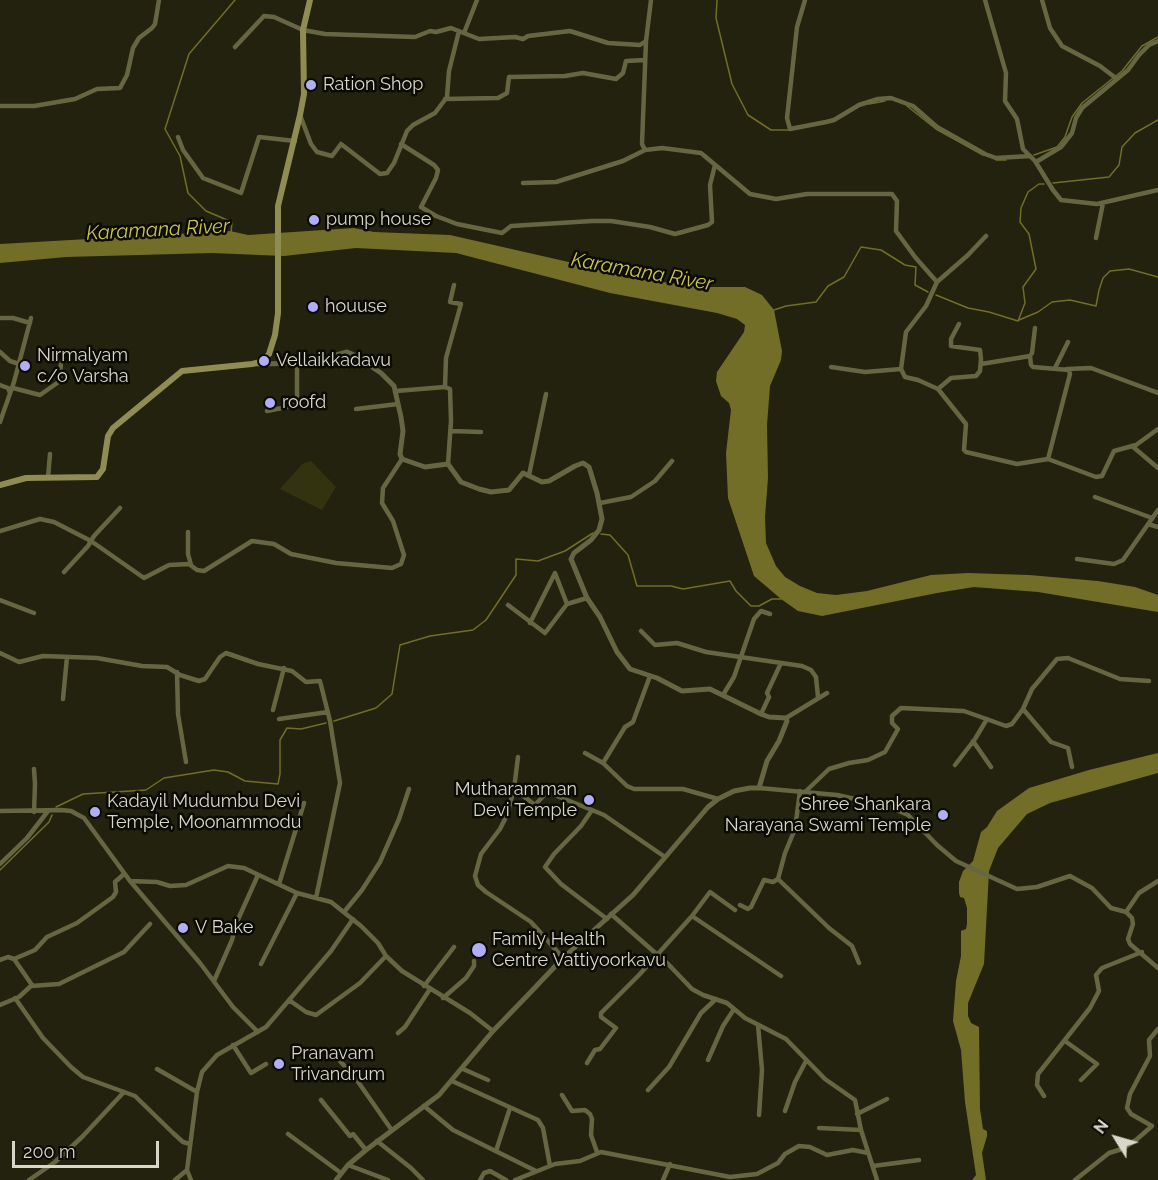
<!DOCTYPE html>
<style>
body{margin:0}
#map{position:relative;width:1158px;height:1180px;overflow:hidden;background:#22220f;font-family:Raleway,sans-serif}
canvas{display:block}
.north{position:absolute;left:1086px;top:1108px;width:60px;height:60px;-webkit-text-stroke:4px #0b0b04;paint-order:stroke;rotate:307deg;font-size:16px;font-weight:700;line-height:24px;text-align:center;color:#d7d7ca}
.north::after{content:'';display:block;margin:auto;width:21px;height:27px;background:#d7d7ca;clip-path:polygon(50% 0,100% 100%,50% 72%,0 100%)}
.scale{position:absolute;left:12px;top:1141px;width:147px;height:27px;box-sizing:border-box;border:3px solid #d7d7ca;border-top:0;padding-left:8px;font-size:18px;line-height:21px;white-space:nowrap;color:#d7d7ca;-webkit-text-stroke:4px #0b0b04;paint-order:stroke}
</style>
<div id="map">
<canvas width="1158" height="1180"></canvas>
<div class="north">N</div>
<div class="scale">200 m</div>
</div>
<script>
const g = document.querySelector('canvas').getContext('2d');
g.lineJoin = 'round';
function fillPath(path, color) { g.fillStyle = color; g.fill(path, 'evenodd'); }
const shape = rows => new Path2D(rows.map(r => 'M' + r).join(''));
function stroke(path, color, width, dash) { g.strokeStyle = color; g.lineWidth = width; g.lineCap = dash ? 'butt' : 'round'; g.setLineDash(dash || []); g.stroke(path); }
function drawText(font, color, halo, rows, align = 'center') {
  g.font = font + ' Raleway,sans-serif'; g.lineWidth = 5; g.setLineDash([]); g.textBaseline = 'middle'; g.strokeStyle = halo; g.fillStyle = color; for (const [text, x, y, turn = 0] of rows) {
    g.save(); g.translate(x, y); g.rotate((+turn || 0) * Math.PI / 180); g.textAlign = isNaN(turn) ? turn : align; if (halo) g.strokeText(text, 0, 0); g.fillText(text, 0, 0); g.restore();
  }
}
fillPath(shape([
 [311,461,336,487,322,510,280,489,302,464]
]), '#34330f');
fillPath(shape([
 [354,228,374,232,450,235,573,263,628,278,705,287,745,287,762,295,774,310,782,351,781,360,770,386,767,425,768,478,765,517,766,543,776,566,785,577,800,586,817,593,836,595,867,591,931,575,968,573,1029,575,1098,581,1135,587,1158,595,1158,612,1038,592,974,587,937,593,822,616,798,611,781,599,754,576,728,498,726,453,731,410,729,403,721,396,716,381,717,372,744,332,745,325,737,319,717,313,610,293,456,253,356,248,284,256,212,253,66,257,0,263,0,244,230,231,248,235],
 [1158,753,1158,773,1050,803,1027,814,998,848,989,871,984,964,968,1003,968,1016,971,1023,979,1027,980,1109,983,1129,987,1131,987,1136,982,1153,986,1180,972,1180,976,1175,965,1102,961,1050,953,1021,956,981,961,956,961,931,966,929,967,924,967,908,964,898,960,897,959,893,959,882,963,871,973,861,981,832,987,827,997,811,1029,788,1089,770]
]), '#726e28');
stroke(shape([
 [717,0,716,18,732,84,748,115,771,130,789,130],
 [869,104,885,101],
 [907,106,936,129,983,155],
 [1034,155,1057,147,1065,137,1072,117,1082,103,1122,71,1142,46,1158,37],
 [996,160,1006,160],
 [1053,183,1109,177,1119,165,1122,147,1135,133,1158,120],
 [231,233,232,222,206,211,188,193,180,156,165,129,189,54,235,0],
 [936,295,968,308,989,312,1018,321,1025,303,1023,287,1036,269,1029,234,1020,222,1021,208,1028,192,1039,184,1044,184],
 [774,310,786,306,816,302,828,286,844,277,861,247,881,250,905,265,916,267,915,285,928,292],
 [1019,320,1038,312,1052,302,1070,300,1096,306,1099,290,1103,278,1110,271,1129,269,1158,277],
 [601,534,610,535,628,555,637,586,671,586,683,589,730,581,736,591,751,606,759,606,772,599,781,599],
 [334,721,376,708,392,694,400,645,430,636,473,630,486,620,516,575,516,559,538,561,565,551,593,533],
 [56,807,83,794,146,790,164,778,214,770,228,772,245,781,278,784,280,774,280,740,287,728,301,729,326,723],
 [0,870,49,822,52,815]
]), '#726e28', 1.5);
stroke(shape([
 [805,0,797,27,787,118,790,129,826,122,834,120,859,105,878,99,891,98,913,106,937,127,985,154,996,158,1030,156],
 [985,0,1006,73,1005,101,1017,119,1023,149,1035,161,1053,190,1061,200,1097,204,1158,190],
 [1042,0,1050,28,1062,46,1100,66,1117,79],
 [464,33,477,0],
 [646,41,642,144,645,150,662,148,701,153,750,194,776,199,807,194,892,194,897,201,896,231,915,257,937,282,926,306,906,332,901,369,905,377,918,380,938,389,966,424,964,450,966,452,1017,464,1048,459,1096,477,1102,476,1114,451,1136,445,1158,429],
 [235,47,264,16,274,17,303,30,325,34,415,37,430,31,436,32,451,28,479,39,515,37,523,39,528,36,570,31,608,43,640,45,646,41,651,0],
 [445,99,498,98,507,93,509,77,565,76,583,73,616,79,623,73,626,61,645,60],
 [0,106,34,106,75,99,97,89,120,88,127,75,133,48,139,38,152,28,155,24,159,0],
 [300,115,311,144,317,152,332,156,341,144,380,174,387,173,394,163,407,131,413,125,435,113,447,97,449,71,459,31],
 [178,137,183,150,203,178,241,193,259,137,295,141],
 [401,144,434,165,438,170,436,178,421,207,436,216,457,224,502,233,511,226,592,221,611,221,650,227,675,234,708,225,712,222,710,185,715,165],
 [1036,162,1061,147,1072,133,1076,118,1082,108,1128,70,1139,55,1149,45,1158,41],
 [523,183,556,182,623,161,645,150],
 [1096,238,1103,203],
 [937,282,968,255,986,236],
 [0,318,13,318,30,323],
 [0,352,10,361,19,364],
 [1030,356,1031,365,1033,367,1069,370,1070,374,1048,459],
 [981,364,1030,356,1032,353,1035,328],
 [831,367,865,372,901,369],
 [1055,368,1068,342],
 [1067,369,1091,368,1158,393],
 [0,385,8,388,10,393],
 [445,387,446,358,461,304,450,302,454,285],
 [13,388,40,395,60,381,61,361],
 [938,389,951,378,976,376,980,371,981,359,980,350,951,346,951,339,959,324],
 [396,391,445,387,450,389,451,421,448,464],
 [356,409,398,404],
 [267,411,297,405,297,364],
 [0,422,14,382,31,318],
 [451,431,481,432],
 [1132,446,1158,468],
 [529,475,546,394],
 [48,478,50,454],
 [1095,497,1152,518],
 [600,503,631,497,655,481,672,461],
 [1148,524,1158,527],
 [0,531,40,519,54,522,91,541,144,578,169,565,189,564,197,570,204,571,252,541,274,544,291,554,336,563,392,568,401,564,404,555,393,521,382,503,383,488,402,459],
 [188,532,188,554,191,565],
 [1077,559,1114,564,1123,560,1158,510],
 [64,572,88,546,94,536,120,508],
 [0,600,34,613],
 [508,605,545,633,567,604,587,598],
 [530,623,555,573,567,604],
 [641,631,655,645,677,643,706,652,802,666,811,670,816,677,818,697],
 [0,653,19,662,43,656,97,658,142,666,167,667,180,675,199,681,205,679,220,657,226,653,258,664,292,671,306,682,320,681,330,721,340,783,316,898],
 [177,672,178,714,186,762],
 [723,695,734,677,754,619,761,611,770,614],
 [63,699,67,657],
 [1023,709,1032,689,1057,659,1068,658,1120,679,1149,681],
 [273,710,284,668],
 [761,714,769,697,767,693,781,663],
 [786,718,827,693],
 [279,719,328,712],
 [973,741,991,767],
 [585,753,603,763,627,786,634,789,683,789,718,799],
 [518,757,514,789,507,815,500,829,481,854,475,876,478,885,486,892,531,922,563,958],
 [603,763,625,727,633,722,650,676],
 [955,765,975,739,987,719],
 [759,788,837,795,887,806,908,815,937,845,956,861,1017,889,1037,887,1070,876,1092,888,1111,908,1126,912],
 [514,789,535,805,547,792,592,810,604,815,665,857],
 [805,792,829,769,849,763,868,760,885,752,898,729,892,723,892,716,901,708,964,711,1006,726,1012,724,1023,709,1051,742,1068,748,1072,767],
 [592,810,581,826,554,854,545,867,561,884,607,919],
 [0,811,61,810,71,811,84,818,130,881,157,882,170,886,186,885,228,866,244,868,297,893,331,902,361,926,378,943,386,956,402,971,470,1013,493,1031],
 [34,812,35,784,34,769],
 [0,864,27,838,48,811],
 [778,879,829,928,852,946,859,963],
 [130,881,200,963,233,1007,258,1032],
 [1158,881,1139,893,1126,912,1132,918,1133,924,1128,939,1130,944,1158,968],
 [279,884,304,803],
 [740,905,748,909,751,907,764,880,773,882,778,879,785,853,795,829,800,791],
 [344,912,362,890,380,862,399,819,409,789],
 [611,914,669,965,692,989,703,995,727,1003,745,1018,786,1039,825,1079,855,1100,861,1130,877,1180],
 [692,916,710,892,735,910],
 [0,960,8,957,14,959,35,950,47,937,77,923,113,897,116,892,115,882,124,874],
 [261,964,297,893],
 [214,981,232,940,236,924,258,875],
 [31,986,59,984,124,952,150,924],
 [424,986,454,947],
 [15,998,43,1038,71,1067,83,1077,135,1096,173,1133,183,1142,190,1144],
 [443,998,466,978,474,966,474,961],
 [289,1000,306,1012,316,1015,360,983,386,956],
 [0,1005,19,997,32,985,14,959],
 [758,1025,762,1070,759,1115],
 [398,1033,405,1027,430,989],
 [1065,1041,1097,1064,1081,1080],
 [233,1045,251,1073,266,1064],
 [338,1059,354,1076,391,1129],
 [708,1060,723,1026,734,1009],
 [587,1063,595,1050,600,1049,616,1028,601,1017,601,1013,639,975,692,916,781,976],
 [157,1069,197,1092],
 [463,1069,488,1080],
 [452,1081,538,1120,543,1128,550,1166],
 [648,1090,669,1067,701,1013,716,999],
 [562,1095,572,1111,585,1110,590,1114,592,1119,591,1135,597,1152],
 [1044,1096,1037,1085,1038,1074,1090,1008,1099,991,1096,975,1102,968,1142,952],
 [321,1100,350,1136,353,1134,366,1150],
 [424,1106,453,1130,536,1171],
 [785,1111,795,1082,806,1061],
 [857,1114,887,1099],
 [819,1128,861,1130],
 [288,1134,341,1173],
 [377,1141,411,1168,423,1180],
 [496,1151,510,1108],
 [348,1165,388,1180],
 [873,1166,919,1160],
 [187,1170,197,1092,202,1072,217,1055,266,1027,331,951,353,919],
 [29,1180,55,1162,82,1137,124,1092],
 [175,1180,187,1170,191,1180],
 [480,1180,484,1173,490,1171,506,1180],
 [515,1180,555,1164,580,1161,601,1152,730,1177,757,1174,778,1163,785,1154,799,1146,810,1147,827,1155,853,1150,868,1153],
 [663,1180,670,1164],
 [1075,1180,1109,1153,1122,1149,1136,1140,1152,1126,1131,1114,1127,1108,1130,1094,1150,1056,1149,1040,1158,1029]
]), '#676643', 4.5);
stroke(shape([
 [258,364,309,363,340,354,347,352,354,355,381,373,394,386,401,417,403,431,400,454,402,459,425,467,448,464,461,482,479,489,491,492,509,490,523,473,542,482,549,481,575,466,583,463,589,467,597,493,602,519,599,530,591,540,574,553,571,559,587,598,600,617,617,652,630,669,657,678,682,691,710,689,761,714,769,717,786,718,787,721,779,741,767,761,759,788,750,788,734,791,718,799,708,807,633,895,563,958,526,997,493,1031,439,1095,366,1150,348,1165,336,1180]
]), '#676643', 5);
stroke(shape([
 [0,485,26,478,97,477,103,469,108,436,113,428,182,371,252,364,261,362,269,354,275,335,278,313,278,206,300,115,304,94,303,30,310,0]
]), '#8f8d54', 6);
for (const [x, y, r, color] of [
 [311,85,6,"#b2adf9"],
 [314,220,6,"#b2adf9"],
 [313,307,6,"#b2adf9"],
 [264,361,6,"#b2adf9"],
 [25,366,6,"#b2adf9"],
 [270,403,6,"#b2adf9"],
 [589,800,6,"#b2adf9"],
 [95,812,6,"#b2adf9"],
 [943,815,6,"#b2adf9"],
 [183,928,6,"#b2adf9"],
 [479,950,8,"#b2adf9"],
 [279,1064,6,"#b2adf9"]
]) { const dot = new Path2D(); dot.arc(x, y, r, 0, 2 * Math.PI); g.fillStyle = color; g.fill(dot); stroke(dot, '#0b0b04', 2); }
drawText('18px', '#d7d7ca', '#0b0b04', [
 ["Ration Shop",323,85],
 ["pump house",326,220],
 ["houuse",325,307],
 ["Nirmalyam",37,356],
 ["c/o Varsha",37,377],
 ["Vellaikkadavu",276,361],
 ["roofd",282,403],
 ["Mutharamman",577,790,"right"],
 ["Devi Temple",577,811,"right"],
 ["Kadayil Mudumbu Devi",107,802],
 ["Temple, Moonammodu",107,823],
 ["Shree Shankara",931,805,"right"],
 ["Narayana Swami Temple",931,826,"right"],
 ["V Bake",195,928],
 ["Family Health",492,940],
 ["Centre Vattiyoorkavu",492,961],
 ["Pranavam",291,1054],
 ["Trivandrum",291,1075]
], 'left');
drawText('italic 20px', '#ccc648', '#0b0b04', [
 ["Karamana River",158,230,-3],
 ["Karamana River",642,272,10]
]);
</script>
